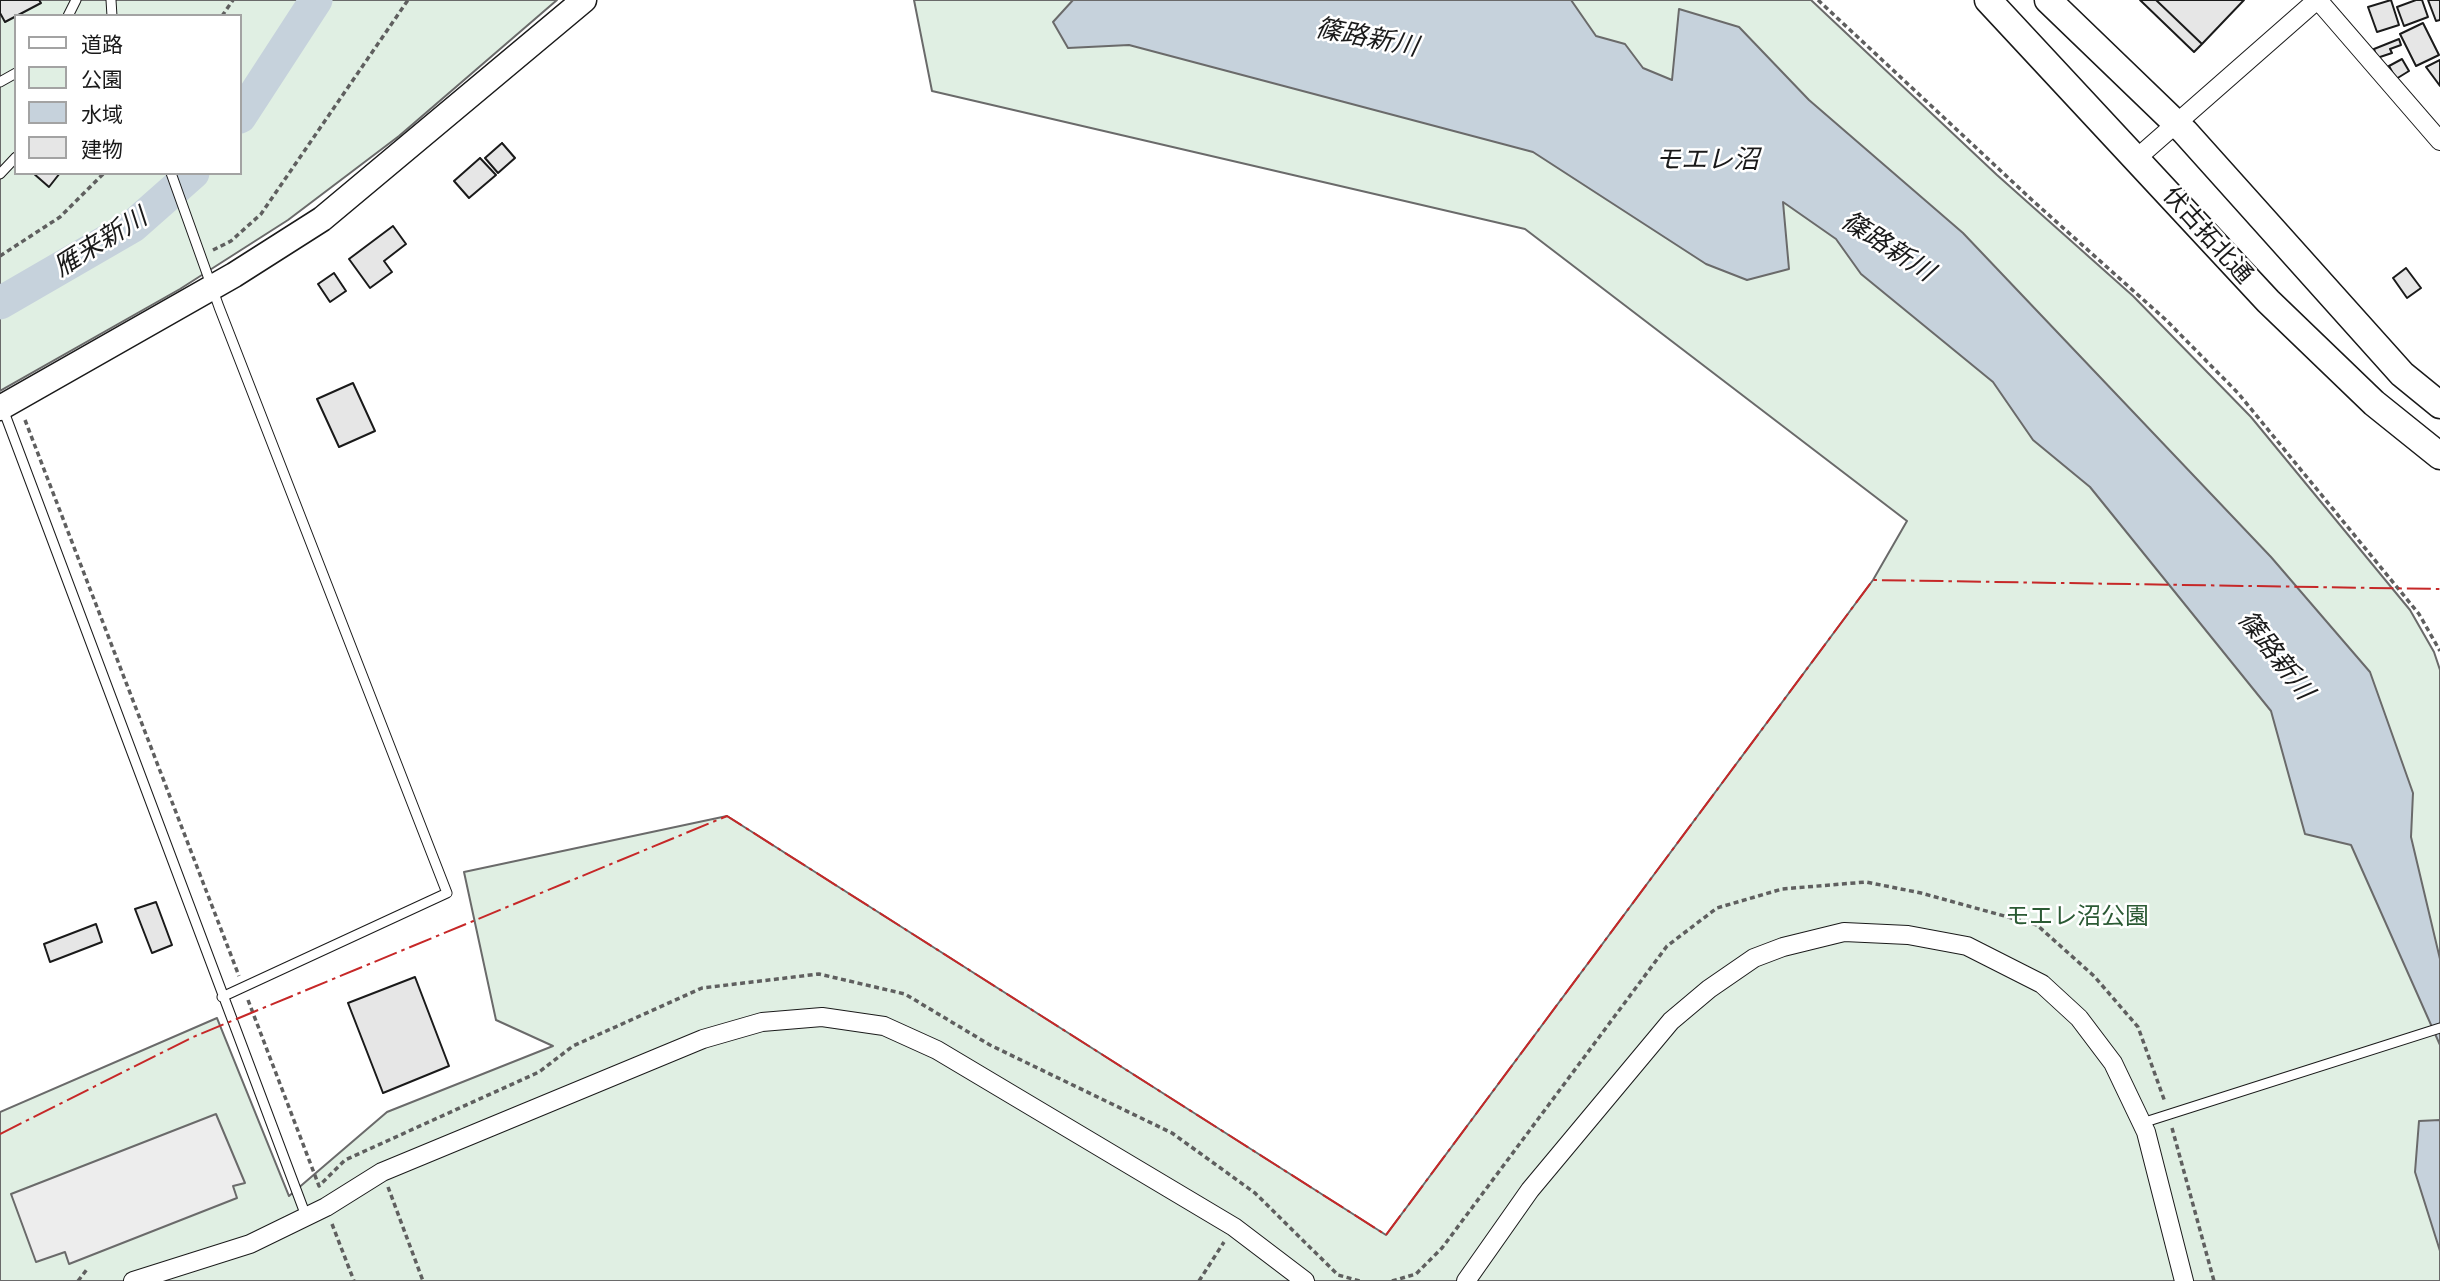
<!DOCTYPE html>
<meta charset="utf-8">
<style>
body{margin:0}
#map{position:relative;width:2440px;height:1281px;overflow:hidden;background:#fff;font-family:"Exo 2","Noto Sans JP",sans-serif}
canvas{display:block}
.legend{position:absolute;left:14px;top:14px;width:228px;height:161px;box-sizing:border-box;background:#fff;border:2px solid #a3a3a3;margin:0;padding:9px 12px;list-style:none;font-size:21px;color:#1a1a1a}
.legend li{display:flex;align-items:center;gap:14px;height:35px}
.legend b{width:35px;border:2px solid #a3a3a3}
</style>
<div id="map">
<canvas width="2440" height="1281"></canvas>
<ul class="legend">
<li><b style="height:9px;background:#fff"></b>道路</li>
<li><b style="height:19px;background:#e0efe3"></b>公園</li>
<li><b style="height:19px;background:#c6d2dc"></b>水域</li>
<li><b style="height:19px;background:#e6e6e6"></b>建物</li>
</ul>
</div>
<script>
const g = document.querySelector('canvas').getContext('2d');
g.lineJoin = 'round';
function fillPath(path, color) { g.fillStyle = color; g.fill(path, 'evenodd'); }
const shape = rows => new Path2D(rows.map(r => 'M' + r).join(''));
function stroke(path, color, width, dash) { g.strokeStyle = color; g.lineWidth = width; g.lineCap = dash ? 'butt' : 'round'; g.setLineDash(dash || []); g.stroke(path); }
function drawText(font, color, halo, rows, align = 'center') {
  g.font = font + ' "Exo 2","Noto Sans JP",sans-serif'; g.lineWidth = 5; g.setLineDash([]); g.textBaseline = 'middle'; g.strokeStyle = halo; g.fillStyle = color; for (const [text, x, y, turn = 0] of rows) {
    g.save(); g.translate(x, y); g.rotate((+turn || 0) * Math.PI / 180); g.textAlign = isNaN(turn) ? turn : align; if (halo) g.strokeText(text, 0, 0); g.fillText(text, 0, 0); g.restore();
  }
}
const green = shape([
 [0,0,557,0,399,136,288,220,180,289,0,391,0,0],
 [16,16,240,16,240,173,16,173,16,16],
 [914,0,1811,0,1997,175,2133,296,2251,417,2410,610,2434,652,2440,670,2440,1281,0,1281,0,1112,217,1018,289,1196,387,1112,553,1046,496,1020,464,872,727,816,1386,1235,1873,580,1907,521,1525,229,932,91,914,0]
]);
fillPath(green, '#e0efe3');
stroke(green, '#6a6a6a', 2);
const parking = shape([
 [216,1114,245,1183,233,1186,237,1198,69,1264,65,1252,36,1262,11,1194,216,1114]
]);
fillPath(parking, '#ededed');
stroke(parking, '#6a6a6a', 2);
const water = shape([
 [1073,0,1571,0,1596,36,1625,44,1643,68,1672,80,1679,9,1739,27,1809,100,1963,233,2271,557,2370,672,2413,793,2411,837,2440,959,2440,1045,2351,845,2305,834,2271,711,2090,487,2033,440,1993,382,1861,274,1836,239,1783,202,1789,269,1747,280,1706,264,1533,152,1129,45,1068,48,1053,22,1073,0],
 [2440,1120,2440,1251,2415,1172,2419,1121,2440,1120]
]);
fillPath(water, '#c6d2dc');
stroke(water, '#6a6a6a', 2);
stroke(shape([
 [240,117,316,0],
 [0,303,133,226,193,173]
]), '#c6d2dc', 33);
const building = shape([
 [0,0,39,0,41,3,5,22,0,13,0,0],
 [2140,0,2156,0,2202,44,2194,52,2140,0],
 [2156,0,2244,0,2202,44,2156,0],
 [2391,0,2399,25,2377,32,2368,7,2391,0],
 [2416,0,2422,0,2428,17,2404,26,2397,7,2416,0],
 [2428,0,2440,0,2440,20,2436,21,2428,0],
 [2423,23,2439,55,2416,66,2400,34,2423,23],
 [2399,39,2401,45,2390,49,2392,53,2377,58,2374,49,2399,39],
 [2402,59,2409,71,2396,79,2389,66,2402,59],
 [2440,60,2440,86,2426,67,2440,60],
 [502,143,515,158,498,173,485,158,502,143],
 [480,158,496,175,469,198,454,181,480,158],
 [33,173,60,173,49,187,33,173],
 [393,226,406,244,384,261,392,272,370,288,349,259,393,226],
 [2406,268,2421,288,2407,298,2393,278,2406,268],
 [334,273,346,291,330,302,318,284,334,273],
 [353,383,375,431,339,447,317,399,353,383],
 [156,902,172,945,152,953,135,909,156,902],
 [96,924,102,942,50,962,44,944,96,924],
 [415,977,449,1066,383,1093,348,1003,415,977]
]);
fillPath(building, '#e6e6e6');
stroke(building, '#1a1a1a', 2);
const lane = shape([
 [111,0,112,16],
 [68,16,76,0],
 [0,82,16,73],
 [171,173,219,307,447,893,222,997],
 [0,174,16,157],
 [3,409,306,1216],
 [2142,1123,2440,1028]
]);
const street = shape([
 [2318,0,2440,141],
 [2137,158,2317,0],
 [133,1281,250,1244,326,1207,382,1172,703,1039,762,1022,822,1017,884,1026,937,1050,1234,1227,1305,1281],
 [1466,1281,1530,1190,1671,1021,1709,989,1754,958,1783,947,1844,932,1908,935,1967,946,2042,984,2079,1018,2113,1063,2146,1132,2184,1281]
]);
const secondary = shape([
 [0,408,234,275,322,219,584,0]
]);
const primary = shape([
 [1988,0,2268,301,2374,403,2440,456],
 [2048,0,2185,132,2402,374,2440,405]
]);
stroke(lane, '#1a1a1a', 11);
stroke(street, '#1a1a1a', 20);
stroke(secondary, '#1a1a1a', 27);
stroke(primary, '#1a1a1a', 29);
stroke(shape([
 [1818,0,2032,200,2166,320,2238,393,2419,614,2440,651],
 [222,16,233,0],
 [213,250,231,241,261,214,408,0],
 [0,256,60,217,104,173],
 [25,420,239,976],
 [248,1000,319,1186,345,1160,539,1072,573,1046,702,988,819,974,905,994,990,1045,1172,1133,1255,1193,1338,1275,1360,1281],
 [2172,1128,2214,1281],
 [388,1187,423,1281],
 [332,1224,354,1281],
 [78,1281,88,1268],
 [1199,1281,1224,1242],
 [1392,1281,1416,1274,1442,1248,1667,946,1717,908,1782,889,1866,882,1921,893,2037,925,2094,976,2138,1027,2165,1102]
]), '#5f5f5f', 3.5, [5, 3.5]);
stroke(lane, '#fff', 9);
stroke(street, '#fff', 18);
stroke(secondary, '#fff', 24);
stroke(primary, '#fff', 26);
stroke(shape([
 [0,1134,193,1037,727,816,1386,1235,1873,580,2440,589]
]), '#c62828', 2, [24, 5, 3.5, 5]);
drawText('24px', '#1a1a1a', '#fff', [
 ["伏古拓北通",2208,235,48]
]);
drawText('24px', '#2b5a34', '#fff', [
 ["モエレ沼公園",2077,916]
]);
drawText('italic 26px', '#1a1a1a', '#fff', [
 ["篠路新川",1367,37,11],
 ["モエレ沼",1707,159],
 ["雁来新川",100,242,-32],
 ["篠路新川",1888,246,33],
 ["篠路新川",2276,655,52]
]);
</script>
